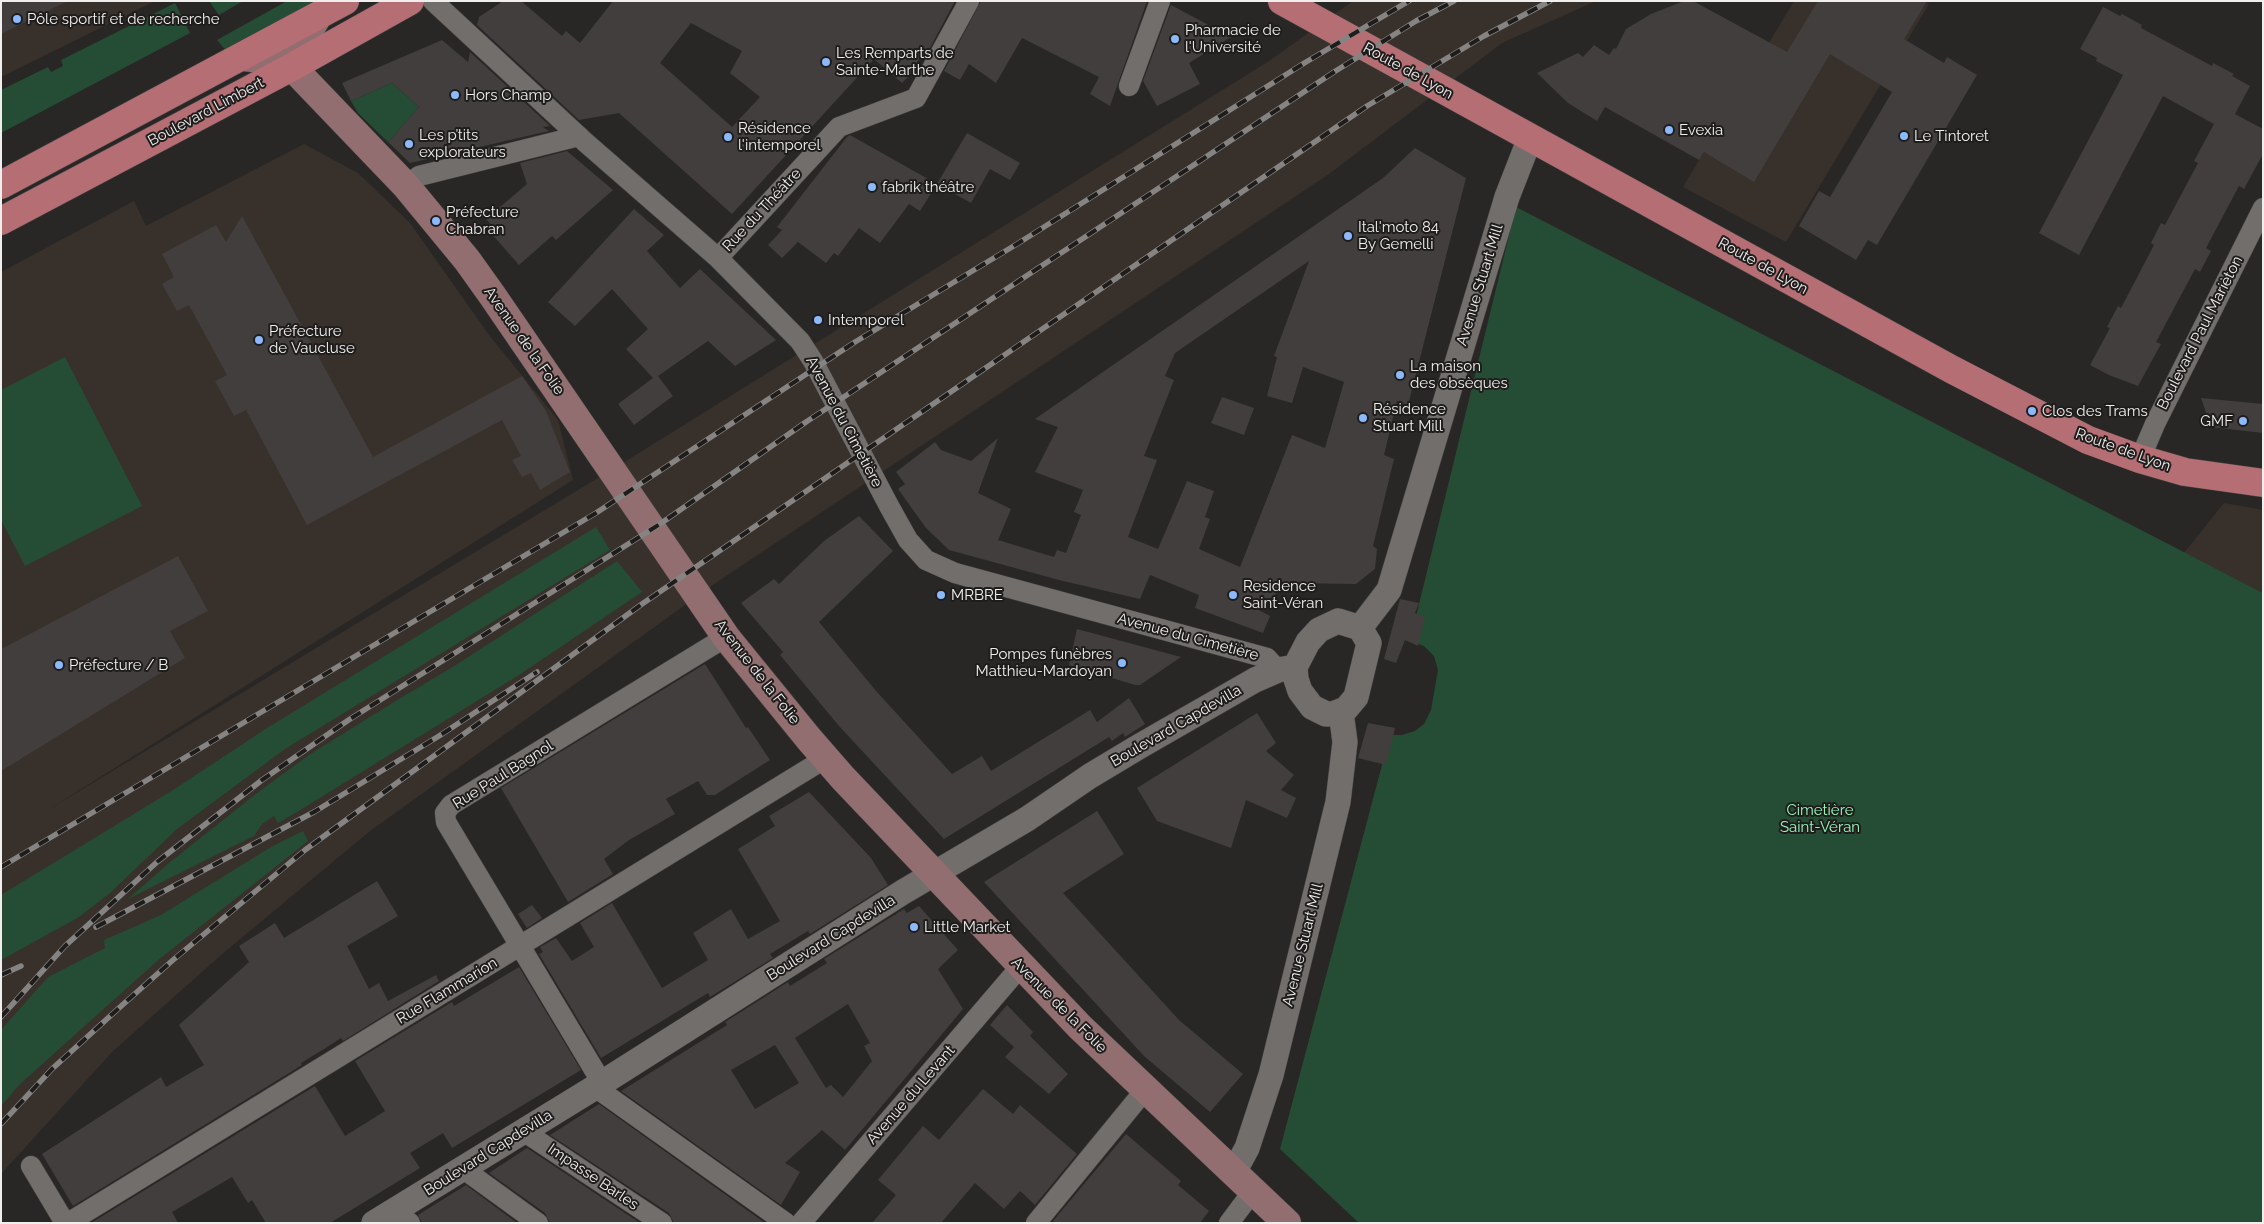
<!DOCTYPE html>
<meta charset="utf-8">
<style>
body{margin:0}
#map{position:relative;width:2264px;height:1224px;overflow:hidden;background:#292725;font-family:Raleway,sans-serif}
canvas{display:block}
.frame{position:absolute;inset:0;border:2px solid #f0efee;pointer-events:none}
</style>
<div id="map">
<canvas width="2264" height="1224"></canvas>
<div class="frame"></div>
</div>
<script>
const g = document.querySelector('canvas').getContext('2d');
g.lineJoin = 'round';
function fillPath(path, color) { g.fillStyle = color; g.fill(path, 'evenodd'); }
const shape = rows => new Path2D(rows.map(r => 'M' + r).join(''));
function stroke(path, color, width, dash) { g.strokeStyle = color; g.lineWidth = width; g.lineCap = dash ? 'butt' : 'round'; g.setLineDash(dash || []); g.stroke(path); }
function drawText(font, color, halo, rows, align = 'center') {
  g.font = font + ' Raleway,sans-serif'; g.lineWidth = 4; g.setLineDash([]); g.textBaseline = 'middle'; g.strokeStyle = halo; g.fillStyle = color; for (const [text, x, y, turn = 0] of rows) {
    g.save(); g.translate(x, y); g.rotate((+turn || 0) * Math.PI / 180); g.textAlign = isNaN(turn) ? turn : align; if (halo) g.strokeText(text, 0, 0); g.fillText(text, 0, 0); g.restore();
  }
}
fillPath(shape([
 [1,1,155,1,1,77],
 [1353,1,1596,1,1502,43,1329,174,720,580,370,831,221,955,113,1051,1,1174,1,272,134,201,146,226,304,144,358,173,410,223,489,335,558,420,573,480,43,813,626,461,1269,61],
 [1794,1,1924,1,1929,4,1786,242,1683,187],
 [2224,503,2263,510,2263,593,2184,553]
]), '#38302b');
fillPath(shape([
 [209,1,243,1,219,15],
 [287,1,315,1,228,53,217,40],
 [175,3,190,33,1,133,1,90,48,67,51,72,63,66,61,60],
 [392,83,419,107,388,142,358,113,351,101],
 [1516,207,2263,593,2263,1223,1359,1223,1280,1149,1390,735,1402,735,1415,731,1424,724,1431,710,1438,670,1434,656,1424,646,1410,641],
 [65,357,142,506,25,566,1,520,1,390],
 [596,527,610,550,285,749,177,829,110,893,79,917,1,960,1,895,170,792,267,728],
 [617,561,642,592,519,675,297,812,278,823,274,816,262,824,254,836,128,899,169,863,257,793,309,755,394,702,451,668],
 [303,831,308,841,157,961,19,1085,1,1106,1,1030,48,977,105,948,104,940,161,915,271,847]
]), '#254d35');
fillPath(shape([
 [1,1,68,1,1,34],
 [503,1,521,1,562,36,566,31,580,43,613,1,955,1,924,59,920,57,911,74,902,83,874,59,732,214,619,113,579,120,477,25,479,17],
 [691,23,742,51,730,73,760,97,732,127,660,63],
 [981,1,1147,1,1110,106,1090,94,1099,77,1022,38,996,83,969,64,960,80,944,71],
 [1684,1,1693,1,1787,52,1818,1,1927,1,1904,39,1944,63,1947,57,1977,75,1877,245,1868,240,1856,260,1799,226,1819,191,1830,197,1892,92,1830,54,1754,182,1704,152,1699,160,1605,107,1597,121,1568,103,1537,73,1578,53,1583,57,1594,45,1609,55,1614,48,1616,49,1626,29,1651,14],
 [1171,5,1231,37,1189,63,1200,84,1157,106,1143,81],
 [2103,7,2120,16,2122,14,2142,25,2141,28,2212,66,2213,63,2234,74,2232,76,2250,86,2235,114,2263,129,2263,154,2244,189,2239,186,2206,248,2211,251,2200,272,2195,269,2156,342,2161,344,2138,386,2109,375,2090,365,2110,328,2107,327,2118,306,2121,308,2154,245,2151,243,2161,223,2165,225,2198,163,2194,161,2214,124,2163,96,2079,255,2039,233,2123,75,2096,61,2097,58,2080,49],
 [442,40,468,62,470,52,550,126,543,127,549,131,410,163,388,142,419,107,392,83,351,101,342,83],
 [967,133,1020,163,1010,180,990,169,971,203,937,184],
 [850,135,937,184,920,211,909,204,880,243,859,228,838,256,834,253,826,263,798,242,782,258,768,245,782,230,777,227,847,137],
 [1415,148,1466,178,1408,405,1397,401,1384,455,1394,459,1373,546,1377,549,1375,569,1356,584,1289,583,1257,609,1270,616,1263,633,1195,608,1199,595,1150,575,1140,599,1059,580,949,550,926,528,898,489,905,484,896,472,935,442,941,450,971,461,998,438,978,493,1011,509,998,540,1054,557,1057,550,1066,553,1081,515,1074,512,1083,490,1035,472,1058,427,1035,419,1383,178],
 [1309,261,1274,356,1277,357,1267,396,1292,403,1303,367,1344,382,1325,448,1292,435,1240,567,1199,549,1210,519,1205,517,1214,491,1187,481,1158,549,1128,537,1157,460,1144,456,1174,380,1165,376,1175,353],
 [567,151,613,190,556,240,552,236,519,265,491,233,495,229,486,219,527,184,520,163],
 [634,209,664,235,647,251,680,288,700,269,776,340,735,366,708,341,658,376,673,396,634,425,618,404,653,378,626,349,648,329,612,289,575,326,548,302],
 [242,216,373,457,522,376,546,411,570,472,540,490,531,473,522,477,512,460,521,456,502,420,307,525,246,410,234,416,215,381,227,375,189,305,177,311,162,284,174,277,162,254,216,225,226,242],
 [1222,397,1254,408,1244,435,1211,423],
 [2201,398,2263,404,2263,433,2211,427],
 [859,516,893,551,819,622,877,692,952,774,982,756,991,771,1090,710,1097,722,1129,698,1145,724,1125,737,1123,733,1112,741,1109,737,944,839,839,726,780,655,783,652,741,603,774,579,779,584,824,541],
 [178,556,208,611,170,631,185,658,1,771,1,649],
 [1400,599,1419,603,1415,613,1425,617,1418,646,1405,640,1396,663,1384,659],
 [1077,629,1181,657,1140,685,1135,685,1069,665],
 [705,664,746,728,748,727,770,760,715,795,707,795,698,781,666,799,675,814,629,840,604,859,613,874,568,902,501,788],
 [1257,713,1276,743,1266,751,1294,775,1281,790,1296,798,1287,818,1246,800,1231,848,1157,821,1137,788],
 [1368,723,1395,728,1386,765,1358,758],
 [809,792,871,858,888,885,810,934,808,931,770,954,773,958,710,997,708,993,601,1058,539,954,543,952,540,947,556,938,572,961,594,947,580,923,612,903,662,988,708,960,693,933,731,909,748,939,780,921,738,849,775,826,769,816],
 [1097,811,1124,854,1063,893,1179,1020,1243,1074,1210,1112,1144,1056,984,882],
 [377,881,398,916,347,946,369,989,379,983,388,1001,436,975,439,981,343,1041,341,1038,324,1049,301,1063,302,1065,73,1206,42,1154,161,1077,166,1087,204,1065,179,1025,249,962,239,946,275,923,284,938],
 [532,905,542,918,527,928,518,914],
 [919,906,958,950,938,969,963,1009,845,1150,822,1130,785,1163,800,1172,781,1205,621,1091,727,1025,725,1022,788,982,790,986,827,963,824,959,904,909,907,913],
 [848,1004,870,1043,864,1046,872,1061,843,1097,831,1085,826,1088,795,1038],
 [775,1045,799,1083,755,1109,731,1070],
 [519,967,581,1070,452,1148,443,1133,410,1153,420,1168,330,1223,266,1223,252,1200,248,1203,232,1177,172,1212,178,1223,91,1223,315,1086,345,1136,385,1111,355,1061,452,1002,454,1006],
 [1007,1005,1033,1032,1030,1036,1068,1074,1049,1094,1005,1057,1014,1047,990,1025],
 [983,1089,1013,1114,1020,1105,1077,1154,1035,1205,1020,1191,1004,1209,975,1183,941,1223,872,1223,896,1195,878,1180,923,1126,939,1140],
 [599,1104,765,1223,674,1223,669,1213,550,1135],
 [1126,1134,1181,1181,1178,1185,1209,1211,1200,1223,1055,1223,1053,1221],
 [527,1148,640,1223,550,1223,545,1213,489,1173],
 [466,1185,517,1223,422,1223,418,1215]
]), '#413e3d');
const minor = shape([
 [433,1,585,142,718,258,800,341,813,361,889,506,908,540,926,560,955,573,1267,658,1278,670],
 [1129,86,1160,1],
 [406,186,419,176,579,136],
 [718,258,839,127,916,98,969,1],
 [2140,459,2155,424,2263,208],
 [602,1083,446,822,445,813,451,805,726,637],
 [595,1087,786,1223],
 [523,1131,662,1223],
 [31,1166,65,1223],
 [462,1168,538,1223],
 [394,1210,410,1223],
 [68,1223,826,758],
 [801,1223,1021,966],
 [1036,1223,1145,1090],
 [1229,1223,1253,1191]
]);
const tertiary = shape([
 [1338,621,1360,628,1369,643,1356,697,1346,709,1333,714,1326,714,1312,707,1300,691,1296,679,1295,667,1308,642,1319,630,1338,621],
 [1360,628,1389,590,1507,197,1530,138],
 [1234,1172,1247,1148,1271,1075,1338,802,1345,742,1341,712],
 [374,1223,602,1083,903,892,1027,819,1090,776,1140,746,1255,680,1278,670,1295,667]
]);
const secondary = shape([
 [244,57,269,60,292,67,406,186,467,260,492,295,726,637,809,739,843,778,1080,1027,1287,1223],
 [292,67,301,45,318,16]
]);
const primary = shape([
 [1282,1,1951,369,2088,440,2140,459,2185,472,2263,483],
 [1,185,345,1],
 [1,221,292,67,410,1]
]);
stroke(minor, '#474544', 21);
stroke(tertiary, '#474544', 26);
stroke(secondary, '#474544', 29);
stroke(primary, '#474544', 29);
stroke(minor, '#716e6c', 20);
stroke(tertiary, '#716e6c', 25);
stroke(secondary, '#936e70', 28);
stroke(primary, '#b56e74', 28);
const rail = shape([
 [1,867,596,513,855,342,1017,244,1306,62,1409,1],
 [96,927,314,812,439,736,537,672],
 [1,975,21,966],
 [1,1017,65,946,157,862,262,780,350,719,660,524,806,422,1334,72,1416,21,1454,1],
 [1,1124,52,1069,119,1008,173,960,305,850,642,604,1367,106,1484,36,1550,1]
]);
stroke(rail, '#868483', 5.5);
stroke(rail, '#1f1d1c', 4, [11]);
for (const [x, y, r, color] of [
 [17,19,5,"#8cb9fc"],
 [1175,39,5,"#8cb9fc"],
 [826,62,5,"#8cb9fc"],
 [455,95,5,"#8cb9fc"],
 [1669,130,5,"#8cb9fc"],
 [1904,136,5,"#8cb9fc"],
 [728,137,5,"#8cb9fc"],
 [409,144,5,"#8cb9fc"],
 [872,187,5,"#8cb9fc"],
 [436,221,5,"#8cb9fc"],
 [1348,236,5,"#8cb9fc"],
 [818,320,5,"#8cb9fc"],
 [259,340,5,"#8cb9fc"],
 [1400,375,5,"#8cb9fc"],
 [2032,411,5,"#8cb9fc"],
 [1363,418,5,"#8cb9fc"],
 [2243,421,5,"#8cb9fc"],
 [941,595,5,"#8cb9fc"],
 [1233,595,5,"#8cb9fc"],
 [1122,663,5,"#8cb9fc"],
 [59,665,5,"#8cb9fc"],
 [914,927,5,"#8cb9fc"]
]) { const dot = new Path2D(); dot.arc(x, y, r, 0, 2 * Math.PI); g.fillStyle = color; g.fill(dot); stroke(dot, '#1f1d1c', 2); }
drawText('15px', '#f0efee', '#1f1d1c', [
 ["Pôle sportif et de recherche",27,19],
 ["Pharmacie de",1185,30],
 ["l'Université",1185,47],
 ["Les Remparts de",836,53],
 ["Sainte-Marthe",836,70],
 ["Hors Champ",465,95],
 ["Résidence",738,128],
 ["l'intemporel",738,145],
 ["Evexia",1679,130],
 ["Les p’tits",419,135],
 ["explorateurs",419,152],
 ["Le Tintoret",1914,136],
 ["fabrik théâtre",882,187],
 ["Préfecture",446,212],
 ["Chabran",446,229],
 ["Ital'moto 84",1358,227],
 ["By Gemelli",1358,244],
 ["Intemporel",828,320],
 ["Préfecture",269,331],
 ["de Vaucluse",269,348],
 ["La maison",1410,366],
 ["des obsèques",1410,383],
 ["Résidence",1373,409],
 ["Stuart Mill",1373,426],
 ["Clos des Trams",2042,411],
 ["GMF",2233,421,"right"],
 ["Residence",1243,586],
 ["Saint-Véran",1243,603],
 ["MRBRE",951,595],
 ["Pompes funèbres",1112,654,"right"],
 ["Matthieu-Mardoyan",1112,671,"right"],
 ["Préfecture / B",69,665],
 ["Little Market",924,927]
], 'left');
drawText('15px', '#f0efee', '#1f1d1c', [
 ["Route de Lyon",1408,71,29],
 ["Boulevard Limbert",206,112,-28],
 ["Rue du Théâtre",762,210,-47],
 ["Route de Lyon",1763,266,29],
 ["Avenue Stuart Mill",1480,285,-73],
 ["Boulevard Paul Marièton",2200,333,-63],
 ["Avenue de la Folie",524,341,55],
 ["Avenue du Cimetière",844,422,62],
 ["Route de Lyon",2123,450,20],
 ["Avenue du Cimetière",1188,637,15],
 ["Avenue de la Folie",757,672,52],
 ["Boulevard Capdevilla",1176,726,-30],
 ["Rue Paul Bagnol",503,775,-32],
 ["Boulevard Capdevilla",831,938,-32],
 ["Avenue Stuart Mill",1303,945,-76],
 ["Rue Flammarion",447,991,-31],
 ["Avenue de la Folie",1059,1005,45],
 ["Avenue du Levant",911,1095,-49],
 ["Boulevard Capdevilla",488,1153,-32],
 ["Impasse Barles",593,1177,34]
]);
drawText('15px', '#94fabc', '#1f1d1c', [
 ["Cimetière",1820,810],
 ["Saint-Véran",1820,827]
]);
</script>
